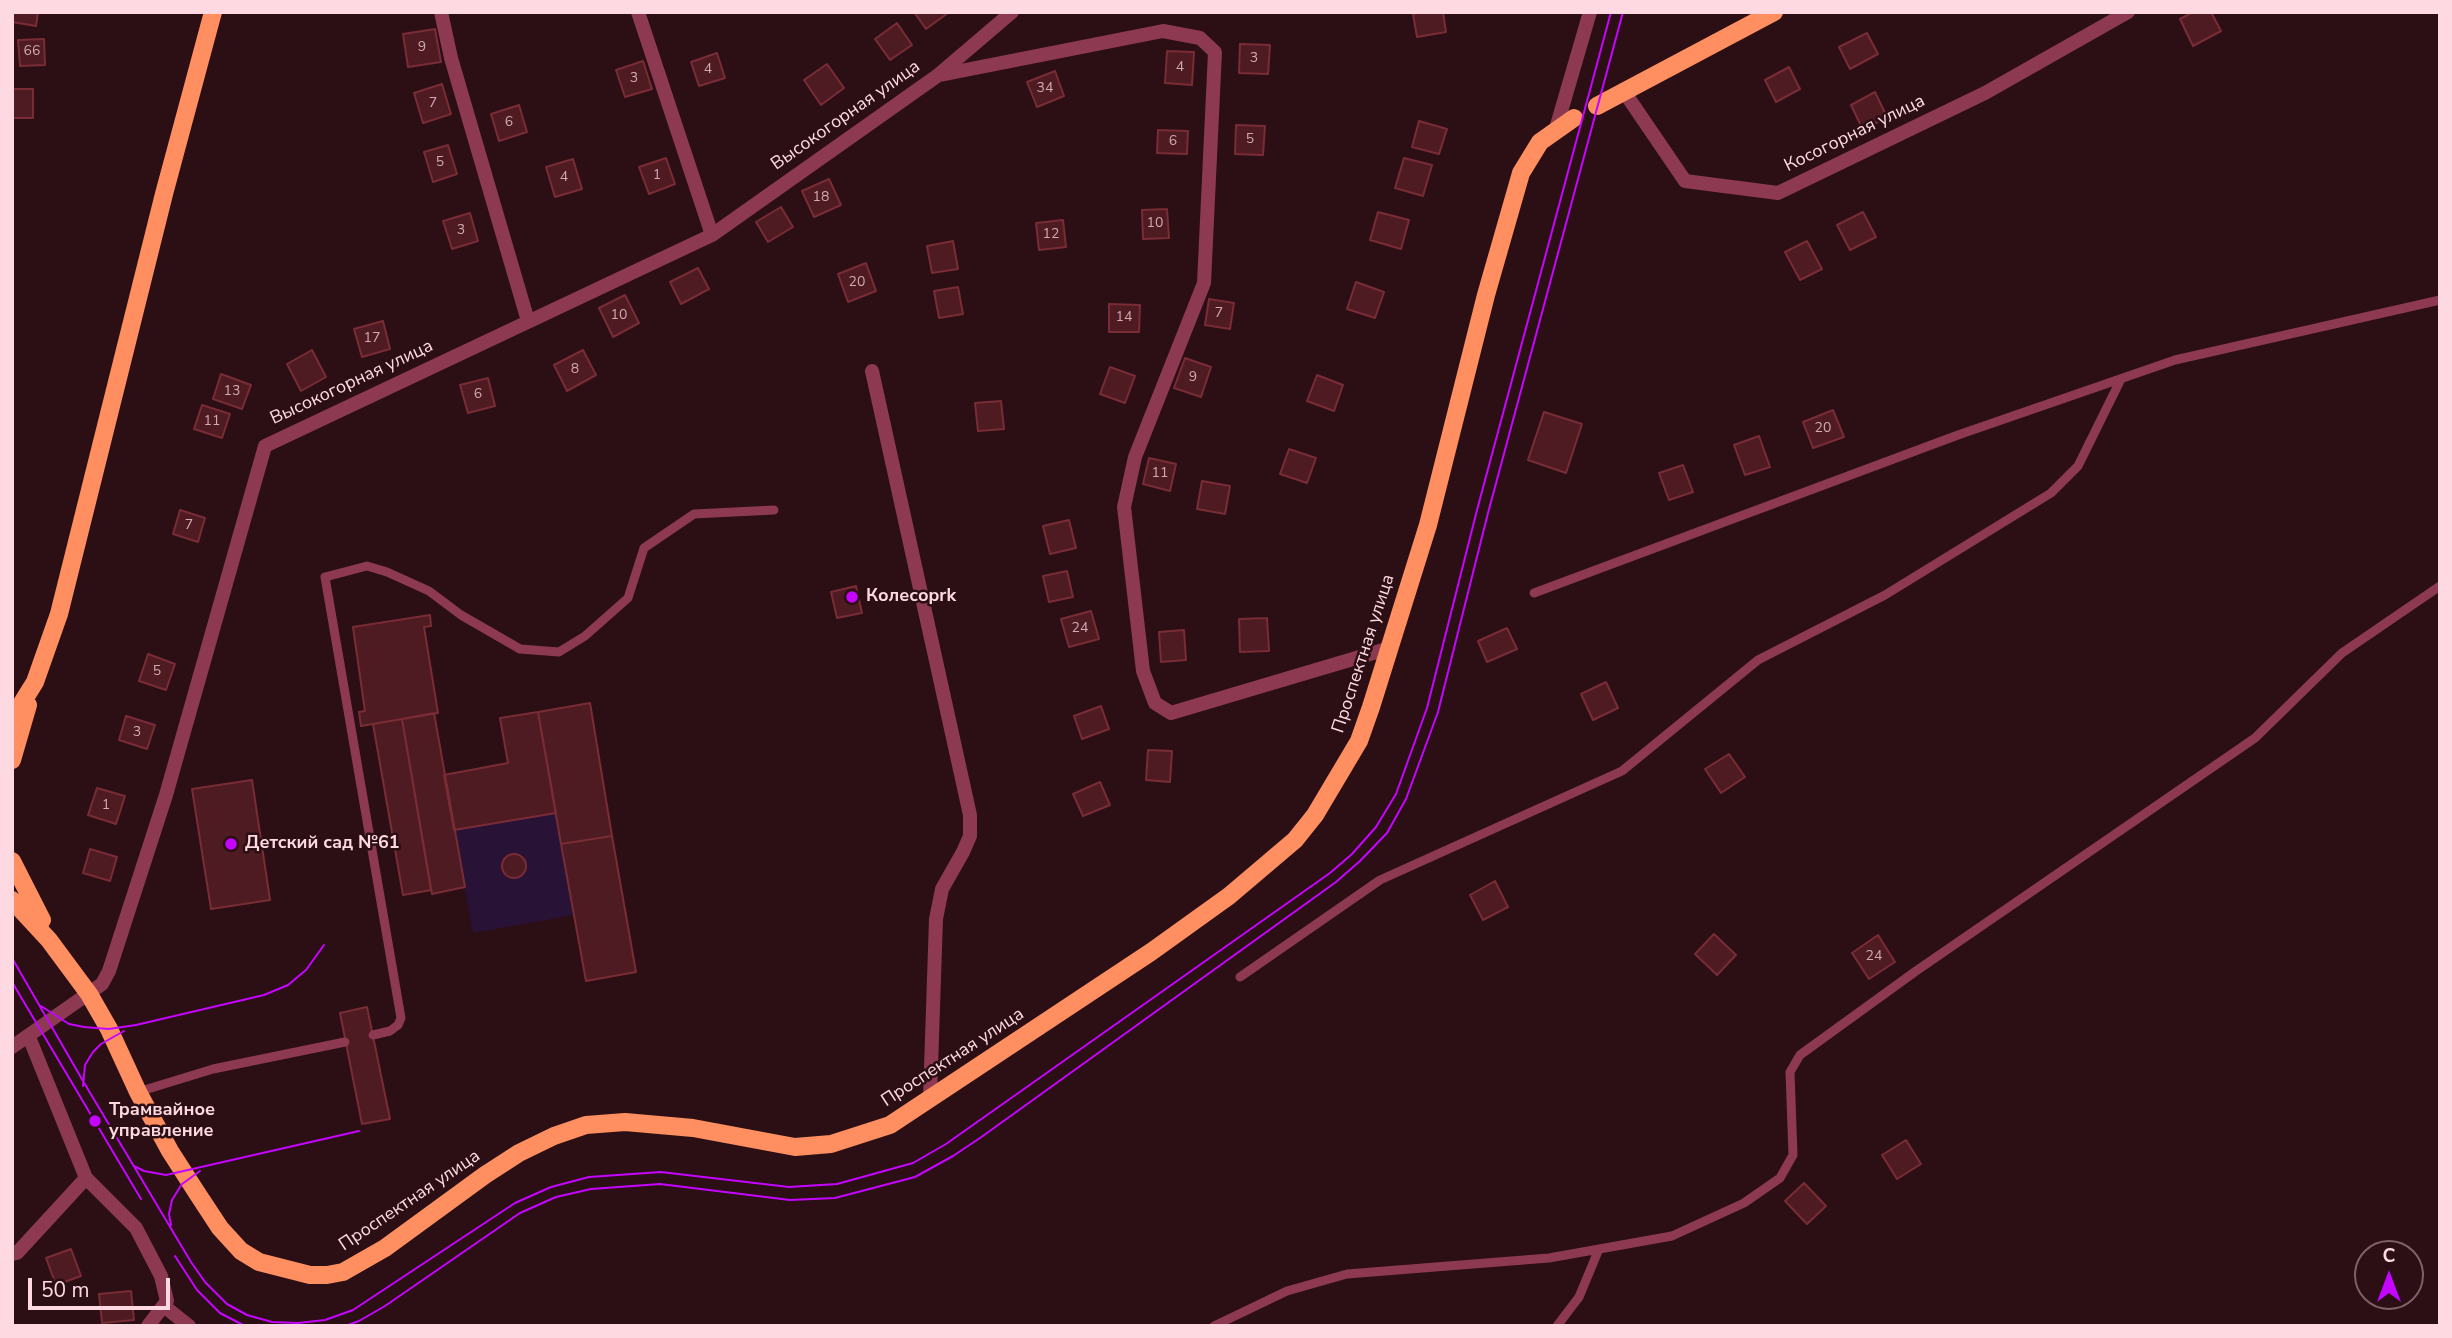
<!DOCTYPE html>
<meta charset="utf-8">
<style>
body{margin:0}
#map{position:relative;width:2452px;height:1338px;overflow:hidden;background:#2b0f14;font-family:"Nunito Sans",sans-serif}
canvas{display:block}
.frame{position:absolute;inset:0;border:14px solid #ffd9e2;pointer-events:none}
.north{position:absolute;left:2354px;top:1240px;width:70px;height:70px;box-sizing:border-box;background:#2b0f14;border:2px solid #806066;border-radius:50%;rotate:0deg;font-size:19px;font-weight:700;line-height:28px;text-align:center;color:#ffd9e2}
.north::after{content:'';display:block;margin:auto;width:24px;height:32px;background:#c505ff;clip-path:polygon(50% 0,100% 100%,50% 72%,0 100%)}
.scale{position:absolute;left:28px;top:1278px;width:142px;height:32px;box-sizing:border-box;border:4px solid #ffd9e2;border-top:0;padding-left:9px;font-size:21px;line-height:24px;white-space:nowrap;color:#ffd9e2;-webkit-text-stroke:5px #2b0f14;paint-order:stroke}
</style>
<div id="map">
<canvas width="2452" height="1338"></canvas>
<div class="frame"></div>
<div class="north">С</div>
<div class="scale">50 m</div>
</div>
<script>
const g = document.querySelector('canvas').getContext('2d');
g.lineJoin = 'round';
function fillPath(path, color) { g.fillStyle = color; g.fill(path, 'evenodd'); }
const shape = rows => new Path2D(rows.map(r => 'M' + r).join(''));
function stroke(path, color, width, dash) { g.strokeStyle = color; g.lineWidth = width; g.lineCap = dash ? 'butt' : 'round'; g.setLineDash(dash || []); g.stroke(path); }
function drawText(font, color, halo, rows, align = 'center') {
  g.font = font + ' "Nunito Sans",sans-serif'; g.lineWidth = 5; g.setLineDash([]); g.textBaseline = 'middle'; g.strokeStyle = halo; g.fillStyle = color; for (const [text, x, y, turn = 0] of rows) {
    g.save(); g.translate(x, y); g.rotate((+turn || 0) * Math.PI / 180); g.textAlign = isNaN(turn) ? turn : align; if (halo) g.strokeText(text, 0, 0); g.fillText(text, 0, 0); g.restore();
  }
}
fillPath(shape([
 [556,813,574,915,473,933,454,830],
 [510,854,521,856,525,863,525,871,515,877,508,876,502,867,504,859]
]), '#281235');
const building = shape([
 [12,12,38,12,36,26,12,22,12,12],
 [914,12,947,12,948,13,926,29,914,12],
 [1423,12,1443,12,1446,32,1417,37,1413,14,1423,12],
 [2193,12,2211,12,2221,31,2193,46,2180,19,2193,12],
 [897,23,912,45,890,60,875,39,897,23],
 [435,29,441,62,408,67,403,34,435,29],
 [1867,33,1878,54,1850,69,1839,47,1867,33],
 [44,39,45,65,20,66,18,40,44,39],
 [1240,44,1270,45,1268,74,1239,73,1240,44],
 [1167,51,1194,52,1192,85,1165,83,1167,51],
 [717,53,725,78,699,86,691,62,717,53],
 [643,61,652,89,625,97,616,70,643,61],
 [827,64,844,88,821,105,804,80,827,64],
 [1789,67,1800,89,1776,102,1765,80,1789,67],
 [1055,71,1064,96,1037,107,1027,82,1055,71],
 [442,84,451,114,423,123,414,93,442,84],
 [12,89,33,89,33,118,12,118,12,89],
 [1875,92,1887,117,1863,130,1851,105,1875,92],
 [519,105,527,132,499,141,491,114,519,105],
 [1419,121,1447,129,1439,154,1412,147,1419,121],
 [1236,125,1265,126,1263,155,1235,154,1236,125],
 [1158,130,1188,131,1187,154,1157,153,1158,130],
 [448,145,457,174,433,182,424,152,448,145],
 [666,158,675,184,649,194,639,167,666,158],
 [1404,158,1432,165,1423,196,1395,188,1404,158],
 [573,159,582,189,555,197,546,167,573,159],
 [829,179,841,205,814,217,802,191,829,179],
 [781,207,793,227,768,242,756,222,781,207],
 [1167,209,1169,238,1143,239,1142,210,1167,209],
 [1378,212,1409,220,1401,249,1370,240,1378,212],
 [1863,212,1876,237,1850,250,1837,225,1863,212],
 [470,213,478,241,452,249,443,221,470,213],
 [1063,220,1066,247,1039,250,1036,223,1063,220],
 [953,241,958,269,932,273,927,246,953,241],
 [1807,241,1822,269,1800,280,1785,252,1807,241],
 [866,263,876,291,848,302,838,274,866,263],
 [698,268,709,289,681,304,670,282,698,268],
 [1356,282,1384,292,1375,318,1347,309,1356,282],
 [958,287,963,314,939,318,934,291,958,287],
 [625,295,639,323,613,337,599,308,625,295],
 [1209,299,1234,303,1230,329,1205,325,1209,299],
 [1109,304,1140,305,1139,332,1109,332,1109,304],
 [383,321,390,349,362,357,354,329,383,321],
 [312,350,326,377,301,391,287,364,312,350],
 [583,350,596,375,567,391,554,365,583,350],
 [1185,358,1211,367,1201,397,1174,388,1185,358],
 [1110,367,1135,376,1125,403,1100,394,1110,367],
 [221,374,251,385,242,409,213,399,221,374],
 [1317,375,1343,385,1334,411,1307,401,1317,375],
 [488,378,495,406,468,413,460,385,488,378],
 [1001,401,1004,429,978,431,975,403,1001,401],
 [202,405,230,414,222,438,194,429,202,405],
 [1833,410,1844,437,1813,448,1803,422,1833,410],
 [1544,412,1582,424,1566,473,1528,460,1544,412],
 [1759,436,1770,467,1745,475,1734,445,1759,436],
 [1289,449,1316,458,1307,483,1280,474,1289,449],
 [1149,458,1176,464,1170,491,1143,484,1149,458],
 [1683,465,1693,492,1669,500,1659,473,1683,465],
 [1202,481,1230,486,1225,514,1197,509,1202,481],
 [180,510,205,518,198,542,173,534,180,510],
 [1069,520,1076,548,1050,554,1043,526,1069,520],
 [1067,571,1073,597,1049,602,1043,576,1067,571],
 [856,586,862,613,837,618,831,592,856,586],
 [1091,611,1099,639,1069,647,1061,619,1091,611],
 [430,615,431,626,424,627,438,713,361,726,359,712,365,711,353,627,430,615],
 [1267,618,1269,651,1240,652,1239,619,1267,618],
 [1507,628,1517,649,1487,662,1478,641,1507,628],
 [1184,630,1186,660,1161,662,1159,632,1184,630],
 [148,654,175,664,166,690,139,681,148,654],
 [1606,682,1618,708,1593,720,1581,694,1606,682],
 [590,703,612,836,561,844,538,712,590,703],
 [1101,706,1109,729,1082,739,1074,716,1101,706],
 [538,712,556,813,454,830,444,775,508,763,500,718,538,712],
 [434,713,465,887,432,894,402,719,434,713],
 [126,716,155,725,147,749,119,740,126,716],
 [402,719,431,890,403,895,373,724,402,719],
 [1148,750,1172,751,1170,782,1146,780,1148,750],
 [1729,754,1745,777,1721,793,1705,769,1729,754],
 [252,780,270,900,211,909,192,789,252,780],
 [1100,782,1110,805,1083,816,1073,794,1100,782],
 [97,788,125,796,116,824,88,815,97,788],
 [612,836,636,972,586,981,561,844,612,836],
 [90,849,117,857,110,881,83,873,90,849],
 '502 866a12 12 0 1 1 24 0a12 12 0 1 1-24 0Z',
 [1495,881,1508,907,1483,920,1470,895,1495,881],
 [1714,934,1736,955,1717,975,1695,954,1714,934],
 [1878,935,1895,962,1869,979,1852,953,1878,935],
 [367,1007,390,1119,362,1124,340,1013,367,1007],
 [1906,1140,1921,1164,1897,1179,1882,1155,1906,1140],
 [1804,1183,1826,1206,1807,1224,1785,1201,1804,1183],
 [71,1249,81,1276,56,1285,46,1258,71,1249],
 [131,1291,134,1320,102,1323,99,1294,131,1291]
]);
fillPath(building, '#4d1b21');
stroke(building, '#7a2c36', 2);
stroke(shape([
 [1534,593,1958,435,2175,360,2440,300],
 [1240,977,1380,880,1622,771,1758,660,1885,595,2051,493,2078,466,2121,379],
 [373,1035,390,1031,398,1025,401,1018,325,577,367,566,387,572,429,591,461,615,520,649,559,652,585,636,628,598,644,548,694,514,774,510],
 [138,1092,213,1069,345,1042],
 [1214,1326,1287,1291,1347,1274,1549,1258,1672,1236,1744,1203,1780,1178,1793,1155,1790,1072,1800,1055,1916,971,2255,738,2342,653,2440,586],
 [1557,1326,1579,1297,1599,1249]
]), '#8c3951', 9);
stroke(shape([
 [441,12,451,58,528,321],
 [638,12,712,235],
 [940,75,1163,31,1200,38,1215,52,1204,283,1135,457,1124,507,1143,671,1155,703,1171,713,1390,648],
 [1623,90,1685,181,1778,193,1985,93,2128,12],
 [1555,132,1590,12],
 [872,371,970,815,970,836,963,852,942,889,936,919,930,1097],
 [29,1037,86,1178,136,1228,161,1276,167,1301,148,1326],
 [12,1047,102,984,109,971,166,795,265,446,712,235,937,76,1012,12],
 [12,1254,17,1253,86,1178],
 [165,1307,189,1326]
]), '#8c3951', 14);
stroke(shape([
 [1597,106,1774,12],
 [12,719,35,682,59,614,164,194,213,12],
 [12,760,28,705],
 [12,861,42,920],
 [12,900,49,940,89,994,109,1029,138,1092,170,1151,197,1193,220,1228,241,1251,259,1262,310,1275,327,1275,343,1272,385,1248,485,1175,519,1153,554,1136,586,1125,625,1122,693,1128,795,1147,831,1144,890,1125,1151,952,1229,896,1295,840,1315,815,1359,741,1371,707,1428,525,1486,295,1521,173,1540,142,1574,118]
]), '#ff8f60', 18);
stroke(shape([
 [12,958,83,1081,191,1262,205,1282,227,1304,247,1315,272,1322,298,1323,325,1320,353,1310,515,1203,551,1187,589,1177,661,1172,789,1187,837,1184,913,1163,946,1144,1330,873,1352,854,1376,827,1396,794,1427,708,1477,510,1611,12],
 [12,982,141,1199],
 [41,1006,69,1024,84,1027,109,1029,136,1025,264,995,288,985,306,970,324,945],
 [83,1086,85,1065,93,1052,101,1044,124,1031],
 [134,1166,144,1171,166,1175,359,1131],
 [171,1225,169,1214,172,1200,182,1184,200,1171],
 [175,1256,197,1290,220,1313,245,1326],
 [345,1326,359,1321,385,1306,520,1213,556,1197,591,1189,660,1184,790,1200,835,1198,915,1177,953,1156,980,1138,1336,882,1360,861,1387,833,1406,799,1438,712,1488,513,1623,12]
]), '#c505ff', 2);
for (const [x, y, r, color] of [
 [852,597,7,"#c505ff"],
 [231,844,7,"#c505ff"],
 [95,1121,7,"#c505ff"]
]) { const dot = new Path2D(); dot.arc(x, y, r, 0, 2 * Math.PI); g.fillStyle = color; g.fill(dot); stroke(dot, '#2b0f14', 2.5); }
drawText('14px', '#d2aab2', null, [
 ["9",422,48],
 ["66",32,52],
 ["3",1254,59],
 ["4",1180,68],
 ["4",708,70],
 ["3",634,79],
 ["34",1045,89],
 ["7",433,104],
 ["6",509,123],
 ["5",1250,140],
 ["6",1173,142],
 ["5",440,163],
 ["1",657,176],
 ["4",564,178],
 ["18",821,198],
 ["10",1155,224],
 ["3",461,231],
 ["12",1051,235],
 ["20",857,283],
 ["7",1219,314],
 ["10",619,316],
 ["14",1124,318],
 ["17",372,339],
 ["8",575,370],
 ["9",1193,378],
 ["13",232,392],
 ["6",478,395],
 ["11",212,422],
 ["20",1823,429],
 ["11",1160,474],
 ["7",189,526],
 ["24",1080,629],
 ["5",157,672],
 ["3",137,733],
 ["1",106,806],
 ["24",1874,957]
]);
drawText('18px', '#ffd9e2', '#2b0f14', [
 ["Высокогорная улица",846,116,-35],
 ["Косогорная улица",1855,134,-26],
 ["Высокогорная улица",352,383,-25],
 ["Проспектная улица",1364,654,-72],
 ["Проспектная улица",953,1058,-33],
 ["Проспектная улица",410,1201,-34]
]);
drawText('bold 18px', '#ffd9e2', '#2b0f14', [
 ["Колесоprk",866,597],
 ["Детский сад №61",245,844],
 ["Трамвайное",109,1111],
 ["управление",109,1132]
], 'left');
</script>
